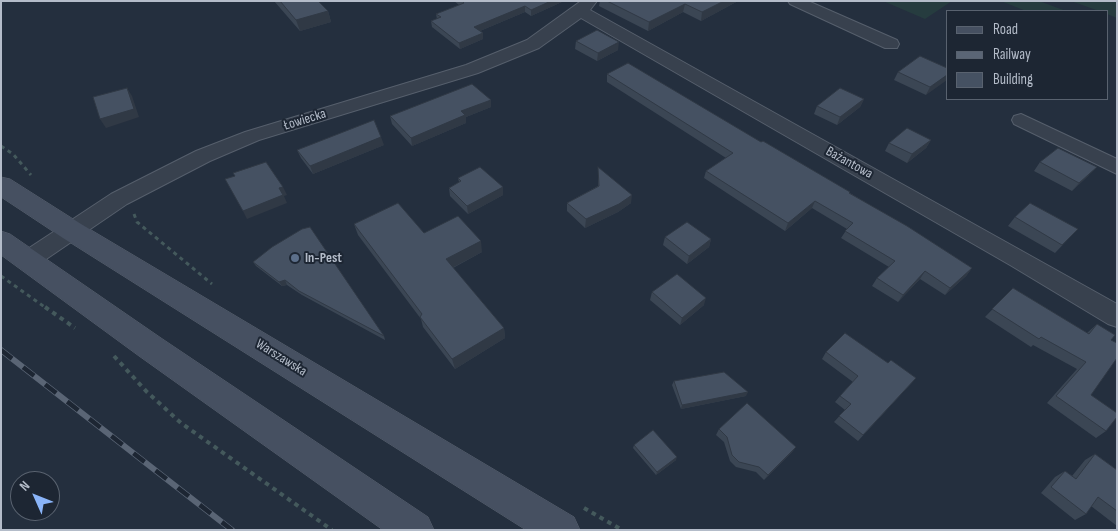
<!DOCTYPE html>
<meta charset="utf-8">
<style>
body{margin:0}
#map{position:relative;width:1118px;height:531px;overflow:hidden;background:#242f3e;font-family:"Sofia Sans Condensed",sans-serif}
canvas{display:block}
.frame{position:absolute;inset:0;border:2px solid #b4bcc9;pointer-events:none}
.legend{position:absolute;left:946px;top:10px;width:162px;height:90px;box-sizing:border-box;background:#1d2633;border:1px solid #59626f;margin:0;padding:6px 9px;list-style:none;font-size:15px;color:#b4bcc9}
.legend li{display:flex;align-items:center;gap:10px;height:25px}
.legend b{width:25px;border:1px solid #59626f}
.north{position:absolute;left:10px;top:471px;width:50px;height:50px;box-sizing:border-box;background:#1d2633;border:1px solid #59626f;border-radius:50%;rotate:314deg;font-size:14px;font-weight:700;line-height:20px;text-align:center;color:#b4bcc9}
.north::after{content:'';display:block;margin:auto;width:18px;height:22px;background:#8ab4f8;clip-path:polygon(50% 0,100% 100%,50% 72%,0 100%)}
</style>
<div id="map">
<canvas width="1118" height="531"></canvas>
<div class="frame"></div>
<ul class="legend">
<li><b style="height:6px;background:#465061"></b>Road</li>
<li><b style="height:6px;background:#5a6575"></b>Railway</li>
<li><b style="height:14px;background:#455162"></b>Building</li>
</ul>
<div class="north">N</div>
</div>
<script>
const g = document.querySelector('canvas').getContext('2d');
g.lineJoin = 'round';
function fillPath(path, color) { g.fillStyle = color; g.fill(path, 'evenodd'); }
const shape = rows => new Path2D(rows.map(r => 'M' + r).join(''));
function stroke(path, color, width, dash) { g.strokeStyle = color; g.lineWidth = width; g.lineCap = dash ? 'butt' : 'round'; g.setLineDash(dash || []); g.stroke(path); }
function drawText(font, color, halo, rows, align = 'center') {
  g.font = font + ' "Sofia Sans Condensed",sans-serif'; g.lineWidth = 4; g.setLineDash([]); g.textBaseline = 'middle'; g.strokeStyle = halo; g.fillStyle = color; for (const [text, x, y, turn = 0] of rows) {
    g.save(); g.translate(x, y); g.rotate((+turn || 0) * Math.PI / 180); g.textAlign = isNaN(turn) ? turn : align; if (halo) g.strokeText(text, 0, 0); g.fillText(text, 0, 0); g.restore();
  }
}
fillPath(shape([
 [883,1,952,1,925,19],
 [1001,1,1039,1,1066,11,1026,11],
 [1071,1,1117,1,1117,18,1107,14,1107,11,1099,11]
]), '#263c3f');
const minor = shape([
 [581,1,597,1,590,10,1117,304,1117,327,1108,324,1010,265,581,18,539,48,478,73,259,140,210,161,127,204,36,266,28,269,20,266,16,260,20,254,111,194,196,151,245,132,466,65,527,40,581,1],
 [788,1,808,1,897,40,899,44,897,48,885,48,790,4,788,1],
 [1021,114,1117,159,1117,174,1014,124,1012,120,1014,116,1021,114]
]);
const secondary = shape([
 [1,177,10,179,81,224,574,517,580,530,526,530,63,238,1,197,1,177],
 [1,231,10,234,161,338,428,517,434,530,383,530,139,356,1,255,1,231]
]);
stroke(minor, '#565f6c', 2);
stroke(secondary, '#565f6c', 1);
stroke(shape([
 [1,146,13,154,31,175],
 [134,214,137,222,212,284],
 [1,276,46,308]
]), '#44595c', 3, [4, 4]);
stroke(shape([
 [45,307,75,328],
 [114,356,146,391,181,423,332,530],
 [584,508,622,530]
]), '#44595c', 4, [4.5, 4.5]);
fillPath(minor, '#38414e');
fillPath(secondary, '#465061');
const rail = shape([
 [1,350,232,530]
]);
stroke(rail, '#5a6575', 6);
stroke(rail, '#1d2633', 4.5, [14]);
fillPath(shape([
 [274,1,318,1,328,11,331,22,300,31],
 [454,1,564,1,531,16,525,12,480,31,483,33,483,39,460,49,432,27,431,21,437,19,436,14,459,5],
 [600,1,738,1,701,21,683,12,648,31,599,6],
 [576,41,618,50,597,61,575,49],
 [947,68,926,95,894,80,898,72],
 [607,74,761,142,850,192,850,193,972,268,966,276,945,295,920,279,898,302,872,286,877,278,889,267,841,238,847,229,812,208,785,231,704,178,706,171,726,158,607,82],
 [864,99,860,107,837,125,814,114,817,106],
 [491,100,491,107,466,117,466,123,412,146,392,124,390,116],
 [931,140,926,148,907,163,885,151,889,143],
 [384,145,313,174,301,158,297,150],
 [1040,162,1089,175,1072,191,1034,171],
 [598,167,631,203,618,212,585,228,567,211,567,203,598,186],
 [458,178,503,195,468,214,450,196,449,188,459,182],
 [1015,217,1078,229,1055,253,1008,226],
 [354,224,424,233,482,252,453,268,504,328,505,338,455,369,423,327,421,319,358,235],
 [665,237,711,239,709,247,687,264,663,245],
 [253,262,384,336,385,340,302,295,287,285,282,286,256,266],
 [1013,288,1087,333,1097,324,1111,340,1091,395,1106,431,1096,438,1047,403,1077,369,1033,345,1031,347,985,317],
 [652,292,704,305,680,325,650,300],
 [826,352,888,363,916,378,858,441,834,422,845,410,835,402,840,396,853,382,822,359],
 [674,381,746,396,681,409,672,385],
 [719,429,796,447,792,452,764,480,756,472,736,467,730,461,724,442,716,435],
 [634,445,676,460,656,475,633,448],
 [1095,454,1117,470,1117,526,1091,506,1086,514,1075,520,1041,493,1055,477,1065,471,1072,476,1085,460]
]), '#3b4654');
fillPath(shape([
 [551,1,564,1,531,16,531,10],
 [724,1,738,1,701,21,702,12],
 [685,4,683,12,648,31,649,22],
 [525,6,525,12,475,33,474,27],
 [328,11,331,22,300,31,296,20],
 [483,33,483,39,460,49,459,43],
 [619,42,618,50,597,61,598,53],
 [947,75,947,80,926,95,930,87],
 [127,88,132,96,139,117,106,128,100,119],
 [864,99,860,107,837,125,840,117],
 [491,100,491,107,466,117,466,123,412,146,411,138,461,111],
 [381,137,384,145,313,174,310,166],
 [931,140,926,148,907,163,912,154],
 [1097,167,1089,175,1072,191,1079,183],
 [283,187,287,195,284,196,287,203,247,219,243,211,279,188],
 [503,187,503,195,468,214,467,206],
 [632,195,631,203,618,212,585,228,586,219],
 [815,201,812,208,785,231,788,223],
 [711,239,709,247,687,264,689,256],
 [481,241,482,252,448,270,446,259],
 [972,268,966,276,945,295,950,288],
 [925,271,920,279,898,302,903,295],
 [285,280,287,285,282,286,279,282],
 [706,298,704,305,680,325,682,318],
 [504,328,505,338,455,369,452,359],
 [748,392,746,396,681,409,682,405],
 [796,447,792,452,764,480,768,475],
 [677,457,676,460,656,475,657,472]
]), '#303945');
const building = shape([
 [280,1,318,1,328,11,296,20,280,1],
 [462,1,551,1,531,10,525,6,474,27,483,33,459,43,431,21,441,17,436,14,464,3,462,1],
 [607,1,724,1,702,12,685,4,649,22,607,1],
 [597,30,619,42,598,53,576,41,597,30],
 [920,56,947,68,947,75,930,87,898,72,920,56],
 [628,63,761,142,763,141,850,192,849,193,907,226,972,268,950,288,925,271,903,295,877,278,895,261,845,231,853,223,815,201,788,223,706,171,733,153,607,74,628,63],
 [472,84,491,100,461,111,465,115,411,138,390,116,472,84],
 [127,88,134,109,100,119,93,97,127,88],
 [840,88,864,99,840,117,817,106,840,88],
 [374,120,381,137,310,166,297,150,374,120],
 [907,128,931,140,912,154,889,143,907,128],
 [1058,148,1097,167,1079,183,1040,162,1058,148],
 [266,162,283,187,279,188,283,195,243,211,225,179,235,176,233,173,266,162],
 [480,167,503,187,467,206,449,188,461,181,458,178,480,167],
 [598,167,632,195,619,204,586,219,567,203,599,186,598,167],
 [398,203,424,233,458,216,481,241,446,259,504,328,452,359,420,317,422,314,354,224,398,203],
 [1030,203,1078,229,1062,245,1015,217,1030,203],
 [687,222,711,239,689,256,665,237,687,222],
 [310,227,384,336,299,291,285,280,279,282,253,262,272,247,302,229,310,227],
 [677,274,706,298,682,318,652,292,677,274],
 [1013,288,1089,334,1097,324,1115,335,1111,340,1117,343,1117,358,1091,395,1117,413,1117,417,1106,431,1056,396,1086,362,1041,337,1039,339,992,309,1013,288],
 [845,333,888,363,891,360,916,378,863,435,839,416,851,404,840,396,858,376,826,352,845,333],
 [724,372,748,392,682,405,674,381,724,372],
 [747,403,796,447,768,475,759,467,739,462,732,455,727,437,719,429,747,403],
 [653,430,677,457,657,472,634,445,653,430],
 [1095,454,1117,470,1117,511,1098,497,1086,514,1051,487,1065,471,1076,479,1095,454]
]);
fillPath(building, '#455162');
stroke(building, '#303945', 1);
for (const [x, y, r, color] of [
 [295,258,5,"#5c6f8a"]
]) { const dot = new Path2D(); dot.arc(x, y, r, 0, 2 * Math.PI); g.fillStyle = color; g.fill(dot); stroke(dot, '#1d2633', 2); }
drawText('14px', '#b4bcc9', '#1d2633', [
 ["Łowiecka",305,120,-17],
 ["Bażantowa",849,163,29],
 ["Warszawska",281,358,32]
]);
drawText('bold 14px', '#b4bcc9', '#1d2633', [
 ["In-Pest",305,258]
], 'left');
</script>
